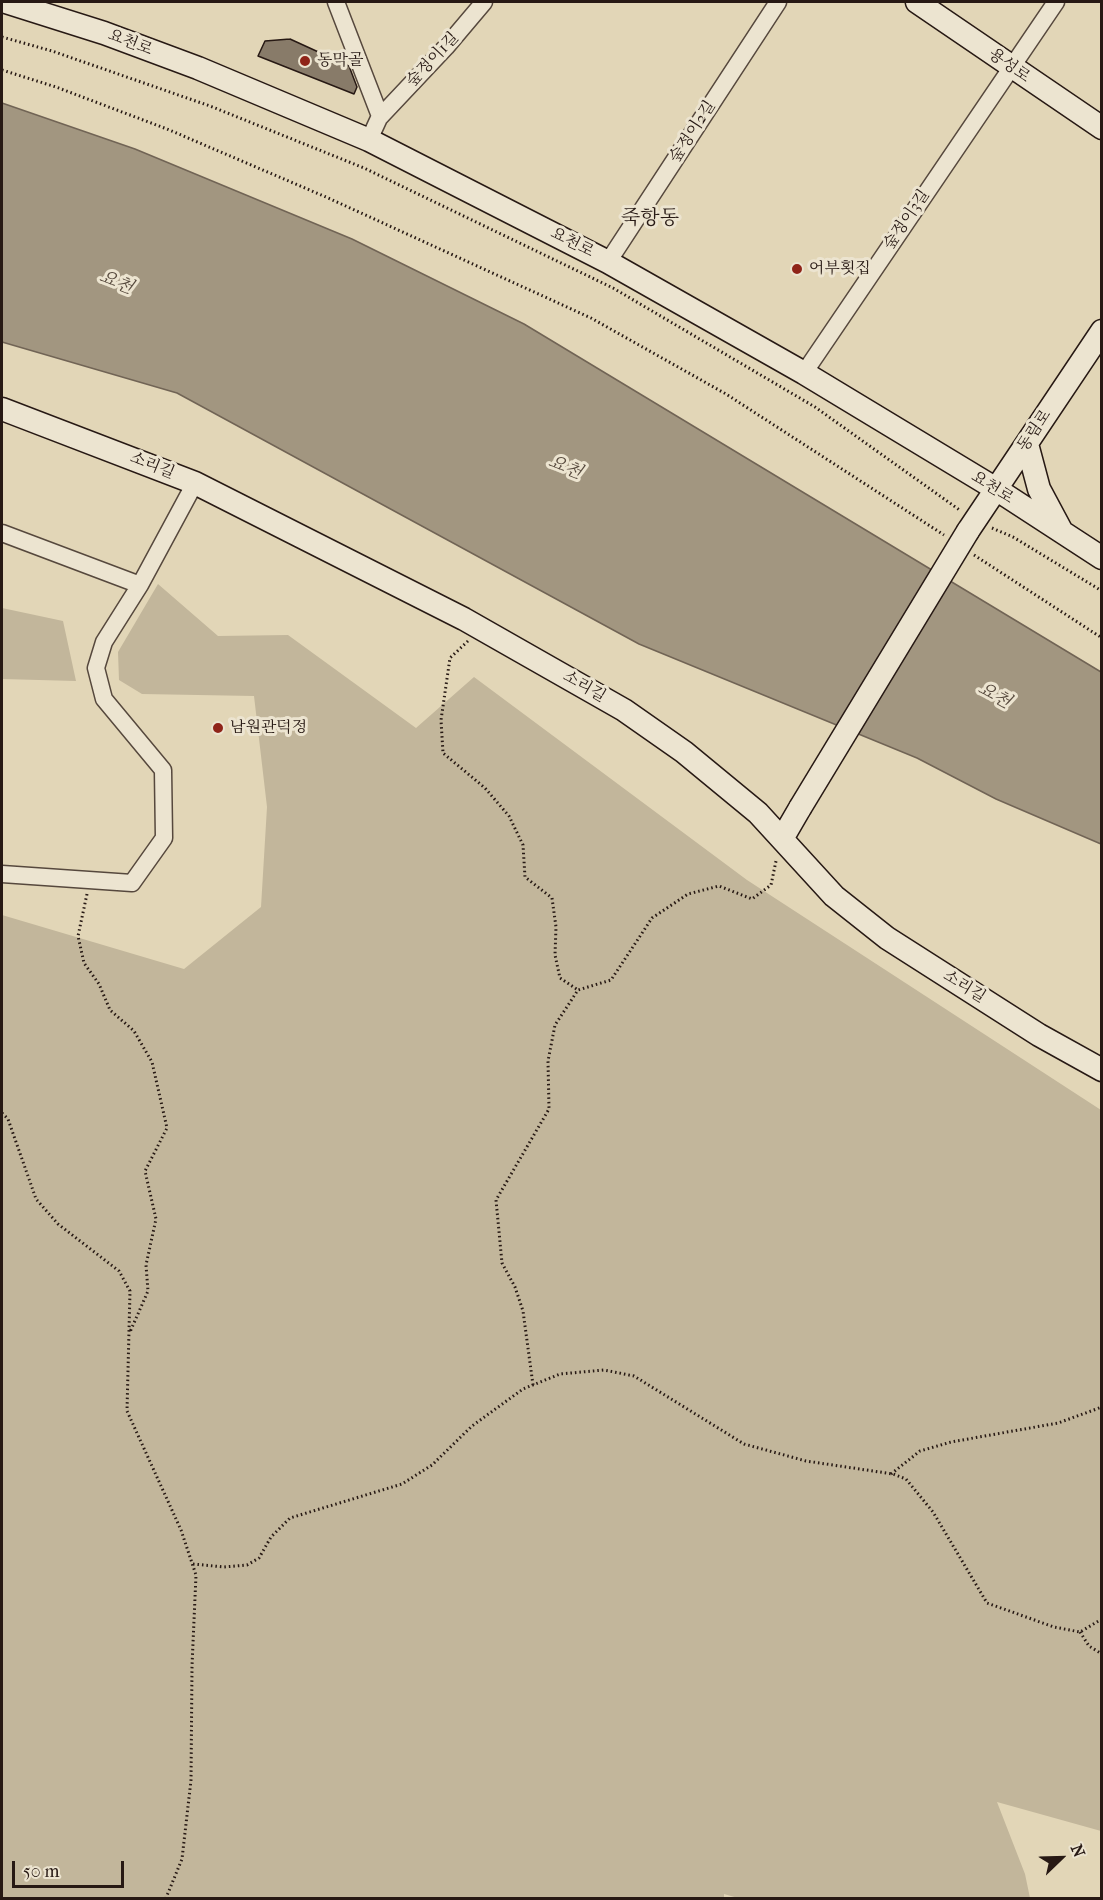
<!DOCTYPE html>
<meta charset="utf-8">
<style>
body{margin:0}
#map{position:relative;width:1103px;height:1900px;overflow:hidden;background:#e2d6b7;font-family:"IM FELL French Canon",serif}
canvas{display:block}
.frame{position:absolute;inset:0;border:3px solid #271914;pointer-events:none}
.north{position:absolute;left:1031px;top:1828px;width:60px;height:60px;-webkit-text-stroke:4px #ece4d0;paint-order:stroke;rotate:67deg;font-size:16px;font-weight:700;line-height:24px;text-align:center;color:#271914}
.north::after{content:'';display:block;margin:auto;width:21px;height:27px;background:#271914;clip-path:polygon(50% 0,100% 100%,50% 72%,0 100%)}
.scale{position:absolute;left:12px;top:1861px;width:112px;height:27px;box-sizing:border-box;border:3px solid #271914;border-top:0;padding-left:8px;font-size:18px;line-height:21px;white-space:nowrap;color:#271914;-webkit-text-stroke:4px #ece4d0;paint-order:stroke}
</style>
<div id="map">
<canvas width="1103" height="1900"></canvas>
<div class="frame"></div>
<div class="north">N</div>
<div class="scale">50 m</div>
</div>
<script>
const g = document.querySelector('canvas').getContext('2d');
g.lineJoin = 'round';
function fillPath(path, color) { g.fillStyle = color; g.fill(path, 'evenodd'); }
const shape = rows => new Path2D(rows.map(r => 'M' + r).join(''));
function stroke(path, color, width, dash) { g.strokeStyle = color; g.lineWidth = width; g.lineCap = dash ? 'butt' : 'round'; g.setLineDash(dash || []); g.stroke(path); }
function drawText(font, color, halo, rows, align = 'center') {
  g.font = font + ' "IM FELL French Canon","Noto Serif KR",serif'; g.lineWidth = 6; g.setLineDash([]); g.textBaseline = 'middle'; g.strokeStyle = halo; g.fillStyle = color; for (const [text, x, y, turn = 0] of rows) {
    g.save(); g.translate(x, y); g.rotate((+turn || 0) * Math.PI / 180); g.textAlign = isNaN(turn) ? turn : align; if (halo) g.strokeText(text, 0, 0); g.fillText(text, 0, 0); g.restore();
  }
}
fillPath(shape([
 [158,584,218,636,288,635,416,728,474,677,747,880,1101,1110,1101,1831,997,1802,1025,1874,1030,1898,738,1898,724,1894,724,1898,2,1898,2,915,184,969,261,907,267,807,254,696,142,694,119,680,118,652],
 [2,608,63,621,76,681,2,679]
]), '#c2b69b');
const water = shape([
 [2,103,135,149,352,239,524,324,1101,672,1101,844,996,799,917,758,639,644,177,393,2,342,2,103]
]);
fillPath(water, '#a29680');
stroke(water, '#716455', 1.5);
const building = shape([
 [290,39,349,66,357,87,354,94,258,56,265,41,290,39]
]);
fillPath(building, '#887b69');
stroke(building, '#271914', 1.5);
const street = shape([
 [336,2,380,116,369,140],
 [380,117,446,47,484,2],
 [608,262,778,2],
 [804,373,1056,2],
 [2,533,140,585,195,483],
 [2,874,132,883,164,838,163,770,104,699,96,668,104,642,140,585]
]);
const secondary = shape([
 [6,2,104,33,198,68,369,140,608,262,804,373,996,489,1102,558],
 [917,2,1102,128],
 [2,409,195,483,464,619,624,710,684,752,758,813,834,896,887,938,1039,1035,1102,1070],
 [1027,444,1039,489,1062,532],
 [968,531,1102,331],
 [782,839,800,808]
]);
stroke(street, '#56483d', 19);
stroke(secondary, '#271914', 25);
stroke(shape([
 [2,37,52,51,210,106,364,168,613,288,815,407,961,511],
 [2,70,56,87,167,129,326,197,591,318,726,394,944,535],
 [992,528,1013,537,1102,591],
 [974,555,1102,638],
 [468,641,450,658,441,720,443,753,485,788,509,816,523,845,525,877,552,898,556,927,555,955,560,978,578,990],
 [87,894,78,936,84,963,99,984,110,1010,134,1031,152,1062,167,1128,145,1171,156,1219,146,1265,148,1291,130,1332],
 [2,1113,8,1119,36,1199,58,1224,119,1271,130,1291,127,1411,181,1530,196,1575,192,1666,191,1780,182,1859,166,1898],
 [533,1385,523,1311,515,1287,502,1263,496,1200,549,1109,548,1061,555,1025,578,990,611,980,652,918,688,894,719,886,752,899,771,885,776,861],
 [891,1474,920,1451,951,1442,1058,1423,1102,1407],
 [193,1564,224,1567,247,1565,259,1558,271,1537,290,1518,402,1484,432,1465,472,1426,523,1389,560,1374,604,1370,634,1376,744,1444,806,1461,893,1474,906,1479,933,1512,987,1603,1054,1627,1080,1632,1102,1619],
 [1080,1632,1089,1646,1102,1654]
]), '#271914', 3, [1.5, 3]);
stroke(street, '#ece4d0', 16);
stroke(secondary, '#ece4d0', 22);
const secondaryBridge = shape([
 [800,808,968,531]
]);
stroke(secondaryBridge, '#271914', 25, []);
stroke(secondaryBridge, '#ece4d0', 22);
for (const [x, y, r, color] of [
 [305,61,6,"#8f2418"],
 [797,269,6,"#8f2418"],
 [218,728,6,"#8f2418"]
]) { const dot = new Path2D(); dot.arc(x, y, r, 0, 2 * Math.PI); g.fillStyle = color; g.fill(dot); stroke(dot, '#ece4d0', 2); }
drawText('16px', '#271914', '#ece4d0', [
 ["요천로",130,43,21],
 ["숲정이1길",433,60,-47],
 ["용성로",1009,66,35],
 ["숲정이2길",693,132,-57],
 ["숲정이3길",907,220,-56],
 ["요천로",572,243,27],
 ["동림로",1035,431,-56],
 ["소리길",152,466,22],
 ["요천로",992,488,32],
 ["소리길",584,687,30],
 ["소리길",964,987,32]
]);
drawText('16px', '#271914', '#ece4d0', [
 ["동막골",317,61],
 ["어부횟집",809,269],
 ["남원관덕정",230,728]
], 'left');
drawText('italic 18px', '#584b3f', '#ece4d0', [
 ["요천",116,283,22],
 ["요천",565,468,22],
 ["요천",994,696,29]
]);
drawText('20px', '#271914', '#ece4d0', [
 ["죽항동",650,219]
]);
</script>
